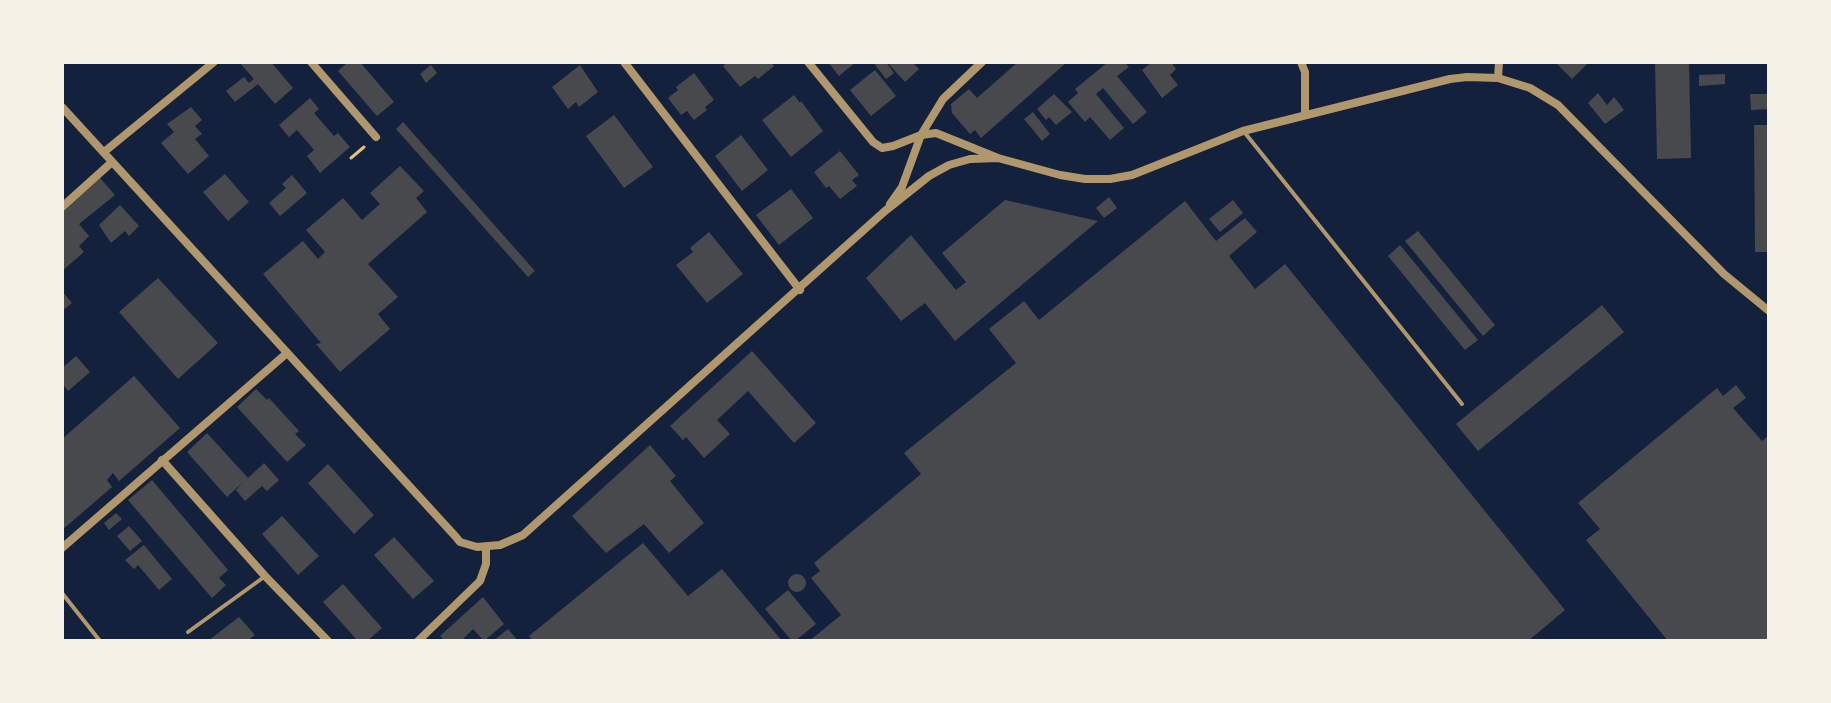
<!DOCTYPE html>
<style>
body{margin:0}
#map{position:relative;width:1831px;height:703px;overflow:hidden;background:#14213d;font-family:Jost,sans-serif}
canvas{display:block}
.frame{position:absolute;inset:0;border:64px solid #f6f1e7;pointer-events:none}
</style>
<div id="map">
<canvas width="1831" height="703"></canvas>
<div class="frame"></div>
</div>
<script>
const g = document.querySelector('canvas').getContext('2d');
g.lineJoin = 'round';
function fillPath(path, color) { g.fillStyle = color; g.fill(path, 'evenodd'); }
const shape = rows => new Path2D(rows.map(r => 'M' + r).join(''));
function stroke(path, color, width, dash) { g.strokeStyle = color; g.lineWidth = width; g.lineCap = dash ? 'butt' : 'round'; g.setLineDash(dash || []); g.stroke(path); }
fillPath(shape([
 [239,62,271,62,293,88,275,104,258,84,235,102,226,91,244,77,249,83,254,79],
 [348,62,360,62,394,102,377,116,338,71],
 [728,62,771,62,774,66,758,79,755,76,740,87,723,66],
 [828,62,856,62,839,76],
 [873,62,886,62,894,73,886,79],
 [887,62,912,62,919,69,905,82],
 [1018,62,1067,62,981,138,975,130,970,134,952,113,951,104,969,89,977,98],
 [1108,62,1124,62,1129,67,1117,76,1147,112,1133,124,1103,88,1096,94,1124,128,1110,140,1090,117,1085,122,1068,102,1078,93,1075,89],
 [1152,62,1171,62,1176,69,1170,75,1178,85,1162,98,1142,70],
 [1555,62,1585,62,1587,64,1572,79],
 [1655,62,1689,62,1691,158,1657,159],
 [431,65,437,73,426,83,420,74],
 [580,65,598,92,579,107,576,102,568,109,552,87],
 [875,70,896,96,871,116,850,90],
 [694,73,714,100,705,107,707,110,694,120,687,111,681,115,668,98,678,90,676,87],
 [1725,74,1725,84,1699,86,1699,75],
 [1598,93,1607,105,1614,97,1624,110,1605,124,1588,103],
 [1054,94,1072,112,1056,125,1049,117,1046,120,1037,109],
 [1750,94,1769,94,1769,109,1751,110],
 [794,95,800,103,801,101,823,131,791,157,762,120],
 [310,98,319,109,314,113,334,136,338,133,350,147,320,173,307,156,314,150,297,130,289,137,279,125],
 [191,107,202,120,195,126,202,134,195,139,209,156,188,174,161,143,174,132,167,124],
 [1033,112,1050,134,1042,141,1024,119],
 [614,115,653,167,624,188,586,136],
 [403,122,535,271,528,277,396,129],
 [1754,125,1769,125,1769,252,1755,252],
 [741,135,768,170,742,191,715,156],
 [840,151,859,175,852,180,857,186,840,199,829,186,826,188,814,172],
 [400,166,424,191,416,198,427,212,368,264,398,297,378,314,390,329,340,372,316,344,321,343,263,274,303,241,318,259,325,252,306,230,343,198,362,220,380,204,370,193],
 [225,174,249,202,228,221,203,192],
 [292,175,307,193,280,216,269,203,286,188,282,184],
 [100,178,115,195,79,224,89,236,79,246,84,252,62,271,62,212],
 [791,189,813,218,779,245,756,215],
 [1109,197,1117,208,1104,218,1096,208],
 [1005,200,1098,221,955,341,925,303,901,321,866,278,911,235,956,290,966,282,942,253],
 [1233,200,1243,213,1220,232,1209,219],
 [1185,201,1216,241,1245,218,1257,232,1229,256,1255,289,1285,264,1565,610,1528,641,809,641,841,615,811,578,820,571,814,563,921,474,904,453,1016,363,989,329,1024,301,1039,320],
 [120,205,139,226,129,236,125,231,111,243,99,225],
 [1418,231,1495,325,1483,336,1405,241],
 [709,232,743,274,707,303,676,265,693,252,690,248],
 [1400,245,1478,340,1465,350,1388,256],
 [158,278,218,343,178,379,119,312],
 [62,291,72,303,62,311],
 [1602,305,1624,332,1478,451,1456,424],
 [752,351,816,423,794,443,748,391,717,420,730,434,704,458,686,437,683,440,670,426],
 [76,356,90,372,68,391,62,383,62,368],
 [134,376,180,428,119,481,113,473,107,480,112,487,62,530,62,439],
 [1736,385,1746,398,1733,408,1762,441,1769,435,1769,641,1668,641,1586,540,1600,529,1578,503,1717,388,1723,396],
 [256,389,267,400,269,398,299,431,295,434,306,445,287,462,237,407],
 [207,433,248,478,264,463,279,480,267,491,262,486,245,501,236,490,242,483,227,497,187,452],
 [650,445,676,476,670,481,704,523,669,553,644,524,606,553,572,516],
 [328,464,374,515,354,534,308,483],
 [152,480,228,570,219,578,226,585,212,598,128,500],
 [116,513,122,519,109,530,104,523],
 [282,516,319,556,298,575,262,534],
 [129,526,142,541,130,551,117,536],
 [394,537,434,581,413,599,374,555],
 [643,543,688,596,722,569,782,641,533,641,529,636],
 [144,545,172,579,159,590,138,565,134,569,125,560],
 '788 583a9 9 0 1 1 18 0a9 9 0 1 1-18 0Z',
 [343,584,382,628,367,641,358,641,323,602],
 [788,590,816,624,795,641,792,641,765,609],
 [483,597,504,624,484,641,473,629,461,641,441,641,443,639,440,636],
 [239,617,255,635,247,641,208,641],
 [508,629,518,641,493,641]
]), '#48494c');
stroke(shape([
 [351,158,364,147]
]), '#e5c07b', 3);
stroke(shape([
 [1245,133,1462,404],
 [62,593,100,641],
 [188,632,264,577]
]), '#b1986c', 4);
stroke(shape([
 [311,62,376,137],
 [624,62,800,290],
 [808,62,873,142,882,148,893,146,921,135,936,133,998,158,1060,175,1085,179,1110,179,1132,175,1243,131,1450,79,1467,77,1498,78,1530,88,1558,105,1724,274,1769,311],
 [1301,62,1305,72,1305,115],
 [1498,78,1499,62],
 [62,107,456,537,460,542,477,547,500,545,523,535,885,211,929,176,949,165,970,159,998,158],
 [104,152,214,62],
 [890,204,902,187,921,135,943,99,982,62],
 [62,207,112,162],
 [162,460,265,576,328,641],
 [62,548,287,353],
 [418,641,480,581,486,564,486,547]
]), '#b1986c', 8);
</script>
